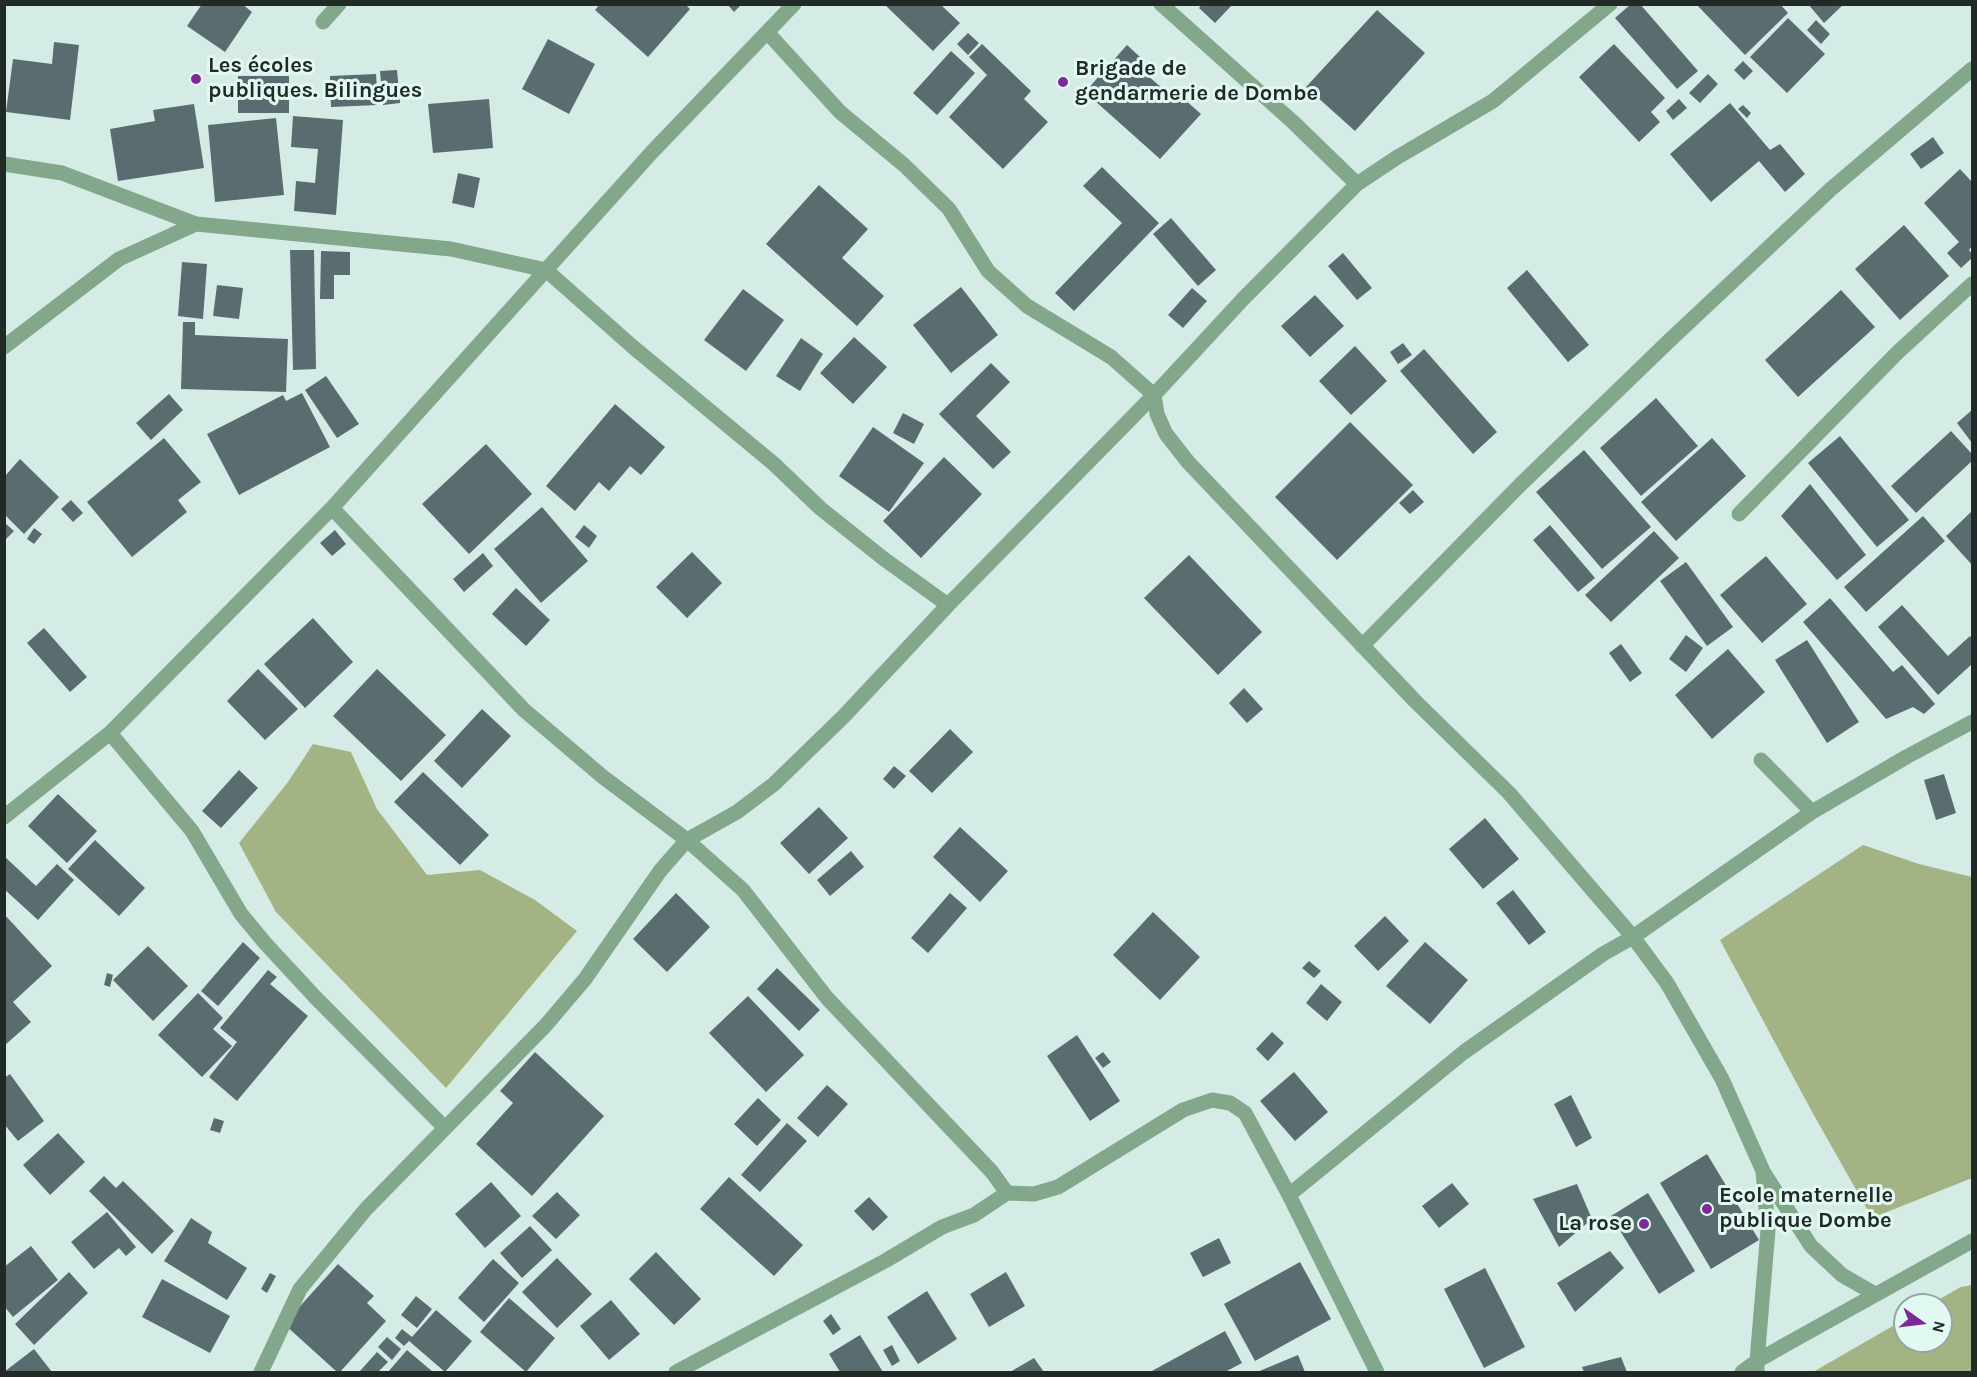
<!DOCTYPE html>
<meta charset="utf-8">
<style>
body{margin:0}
#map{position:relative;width:1977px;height:1377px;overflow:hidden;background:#d5ece6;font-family:Karla,sans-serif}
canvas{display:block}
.frame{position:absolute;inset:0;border:6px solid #222a28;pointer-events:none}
.north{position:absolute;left:1893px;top:1293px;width:60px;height:60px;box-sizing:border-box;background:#e2f9f3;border:2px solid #95a6a2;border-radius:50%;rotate:104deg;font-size:16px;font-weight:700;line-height:24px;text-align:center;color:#222a28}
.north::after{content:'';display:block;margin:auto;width:21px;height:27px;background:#7c2a9a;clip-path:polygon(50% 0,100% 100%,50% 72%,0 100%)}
</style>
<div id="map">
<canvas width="1977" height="1377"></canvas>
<div class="frame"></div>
<div class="north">N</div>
</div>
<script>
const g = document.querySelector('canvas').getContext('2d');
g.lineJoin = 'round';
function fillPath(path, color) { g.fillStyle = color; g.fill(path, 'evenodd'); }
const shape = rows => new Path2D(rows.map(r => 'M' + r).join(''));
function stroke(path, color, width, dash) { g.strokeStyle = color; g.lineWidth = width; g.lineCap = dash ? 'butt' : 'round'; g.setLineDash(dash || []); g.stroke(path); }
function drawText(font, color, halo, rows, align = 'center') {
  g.font = font + ' Karla,sans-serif'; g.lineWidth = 6; g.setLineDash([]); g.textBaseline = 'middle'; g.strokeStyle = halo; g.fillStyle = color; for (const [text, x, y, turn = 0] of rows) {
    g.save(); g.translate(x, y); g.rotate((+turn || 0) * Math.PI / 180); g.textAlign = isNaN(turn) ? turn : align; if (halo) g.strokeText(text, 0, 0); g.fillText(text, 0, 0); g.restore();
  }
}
fillPath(shape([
 [313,744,351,752,377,809,427,875,480,870,535,900,577,931,446,1088,276,912,239,843,288,782],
 [1863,845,1919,864,1972,877,1972,1178,1872,1218,1811,1110,1720,940],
 [1972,1285,1972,1372,1813,1372,1905,1319,1905,1341,1941,1341,1941,1305,1929,1305,1961,1287]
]), '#a3b384');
fillPath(shape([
 [202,4,242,4,252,12,225,52,187,26],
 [600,4,685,4,690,9,648,57,595,10],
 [727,4,742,4,734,12],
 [884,4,940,4,960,23,933,51],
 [1202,4,1233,4,1215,23,1199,8],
 [1631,4,1640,4,1698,71,1677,89,1615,18],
 [1696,4,1780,4,1788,13,1745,55],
 [1808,4,1844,4,1824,23],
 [1377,10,1425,53,1355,131,1306,87],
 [1788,18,1825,54,1787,93,1750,57],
 [1816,20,1830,34,1821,44,1807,30],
 [968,33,979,43,968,55,957,44],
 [548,39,595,64,569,114,522,89],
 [54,42,79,45,70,120,6,112,13,59,52,64],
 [982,44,1031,91,1024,99,1048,122,1003,169,949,117,987,75,969,57],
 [1614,44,1665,98,1651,112,1660,122,1639,142,1579,77],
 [1127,45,1152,68,1146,74,1171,96,1175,91,1201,114,1160,159,1085,92],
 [951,51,975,73,937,115,913,93],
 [1743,61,1753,71,1744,80,1734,70],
 [397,70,400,103,383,105,380,71],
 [376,74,378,105,331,107,330,76],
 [1708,74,1718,84,1700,103,1689,93],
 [238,76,289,76,289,113,238,113],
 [489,99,493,148,433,153,428,104],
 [1679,99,1687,108,1673,120,1666,111],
 [1730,103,1770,150,1780,144,1805,174,1785,192,1759,161,1711,202,1670,154],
 [194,104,204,168,118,181,110,129,155,121,153,110],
 [1743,105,1751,113,1747,118,1738,109],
 [293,116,343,120,336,215,294,211,296,181,315,183,318,149,291,147],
 [276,118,284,195,215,202,208,125],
 [1933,137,1944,153,1921,169,1910,154],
 [1102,167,1159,223,1074,311,1055,293,1122,223,1083,186],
 [1960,169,1972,182,1972,246,1969,250,1972,254,1972,258,1961,268,1947,253,1959,242,1924,203],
 [458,173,480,178,474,208,452,203],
 [819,185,868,229,842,258,884,296,857,326,766,244],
 [1171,218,1216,270,1198,286,1153,234],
 [1904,225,1949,276,1900,320,1855,269],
 [290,250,314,250,316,369,293,370],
 [321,251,350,252,350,275,334,275,334,299,320,299],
 [1343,253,1372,288,1357,300,1328,266],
 [182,262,207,264,203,319,178,316],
 [1527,270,1589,345,1568,362,1507,288],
 [217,285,243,288,239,319,213,316],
 [961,287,998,335,951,373,913,325],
 [1192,288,1207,301,1183,328,1168,315],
 [743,289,784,320,746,371,704,340],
 [1841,290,1875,327,1798,397,1765,360],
 [1315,295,1344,326,1310,357,1281,326],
 [183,322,195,322,195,335,288,339,286,392,181,389],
 [854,337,887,367,853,404,820,373],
 [801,338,823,354,800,391,776,376],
 [1403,343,1412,355,1398,364,1390,352],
 [1355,346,1387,381,1351,415,1319,381],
 [1424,349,1497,432,1473,454,1400,371],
 [991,363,1010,382,976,416,1011,452,993,469,939,414],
 [326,376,359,424,337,438,305,390],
 [302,393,330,447,239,495,207,434,283,395,286,401],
 [169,394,183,410,151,440,136,423],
 [1656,398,1698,446,1641,496,1600,448],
 [615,404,665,447,641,475,630,466,609,491,599,482,575,511,546,486],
 [1972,410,1972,443,1957,423],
 [903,413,924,424,914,444,893,433],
 [1350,422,1413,485,1337,560,1275,497],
 [873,427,924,463,889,512,839,476],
 [1951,431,1972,454,1972,461,1916,513,1891,486],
 [1840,436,1909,520,1877,547,1808,463],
 [164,438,201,482,178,500,187,512,132,557,87,502],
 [1712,438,1746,476,1676,541,1641,502],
 [486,444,532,494,469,554,422,504],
 [1584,450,1651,527,1602,569,1536,492],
 [944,457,982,494,921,558,883,521],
 [20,459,59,497,24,534,5,515,5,476],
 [1810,484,1866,555,1837,580,1781,516],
 [1413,490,1424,502,1410,514,1399,503],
 [71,500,83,513,73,522,61,509],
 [542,507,588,561,541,603,494,549],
 [1972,511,1972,565,1946,536],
 [1923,516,1945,541,1866,612,1844,587],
 [4,522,14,531,4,541],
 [584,525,597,536,589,548,575,537],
 [1550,525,1595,578,1578,592,1533,540],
 [34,528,42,534,34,544,27,539],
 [335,530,346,544,332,556,320,543],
 [1654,531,1679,558,1611,622,1585,595],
 [692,552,722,583,687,618,656,587],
 [483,553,493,566,464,592,453,579],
 [1189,555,1262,632,1218,675,1144,598],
 [1766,556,1807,604,1762,643,1720,595],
 [1686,562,1733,627,1707,646,1660,581],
 [516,588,550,620,526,646,492,614],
 [1830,598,1893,672,1902,665,1935,704,1924,714,1913,707,1886,719,1803,622],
 [1902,605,1948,656,1970,636,1972,639,1972,664,1938,695,1878,627],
 [313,618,353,662,305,708,264,664],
 [44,628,87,677,70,692,27,643],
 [1686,635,1703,648,1686,672,1669,659],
 [1807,640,1859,722,1827,743,1775,660],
 [1621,644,1642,673,1630,682,1609,653],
 [1728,649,1765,692,1712,739,1675,695],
 [258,669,298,709,265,740,227,701],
 [377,669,446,735,401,781,333,716],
 [1244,688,1263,709,1247,723,1229,703],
 [482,709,511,736,462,788,434,761],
 [950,729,973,752,932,793,909,771],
 [894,766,906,776,894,789,883,779],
 [239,770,258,788,221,828,202,811],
 [423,772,489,835,460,865,394,802],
 [1944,774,1956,813,1936,820,1924,780],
 [58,794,97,831,67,863,28,826],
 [819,807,848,838,809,874,780,843],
 [1485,818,1519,859,1483,889,1449,849],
 [960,827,1008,871,980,902,933,857],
 [95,840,145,888,119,916,68,869],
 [851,851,864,867,830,896,817,880],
 [4,856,36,886,57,864,74,880,38,920,4,889],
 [1513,890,1546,932,1529,945,1496,903],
 [676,893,710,927,667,972,633,939],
 [950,893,967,908,928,953,911,938],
 [1153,912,1200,957,1160,1000,1113,955],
 [4,914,52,966,13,1002,31,1022,4,1046],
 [1385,916,1409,941,1378,971,1354,946],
 [243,942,260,958,218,1006,201,991],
 [1425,942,1468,980,1430,1024,1386,986],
 [148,946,188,986,153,1021,113,980],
 [1309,961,1321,971,1314,978,1302,968],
 [777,968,820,1010,799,1031,757,989],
 [268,970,277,977,270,984,308,1016,237,1101,209,1077,237,1042,220,1028],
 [107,973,113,975,110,987,104,985],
 [1321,984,1342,1002,1327,1021,1306,1003],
 [198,993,223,1018,213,1029,232,1046,202,1077,158,1035],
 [748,996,804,1055,766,1092,709,1033],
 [1272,1032,1284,1043,1268,1061,1256,1049],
 [1077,1035,1120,1101,1090,1121,1047,1056],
 [535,1052,604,1116,532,1196,476,1144,513,1103,500,1091],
 [1103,1052,1111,1062,1103,1068,1095,1058],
 [1294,1072,1328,1112,1295,1141,1260,1101],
 [10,1074,44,1121,18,1141,4,1124,4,1078],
 [827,1085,848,1104,818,1137,797,1118],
 [1571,1095,1592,1138,1576,1147,1554,1104],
 [758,1098,781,1120,757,1146,734,1124],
 [214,1118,224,1121,220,1133,210,1130],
 [787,1123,807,1141,760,1192,741,1175],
 [58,1133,85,1162,50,1195,23,1165],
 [1707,1154,1759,1240,1711,1269,1660,1183],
 [104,1176,116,1188,123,1181,174,1231,152,1254,89,1191],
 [729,1177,803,1245,774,1276,700,1209],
 [491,1182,521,1216,485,1248,455,1214],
 [1452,1183,1469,1204,1439,1228,1422,1206],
 [1577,1184,1592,1219,1559,1247,1533,1199],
 [557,1192,580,1215,556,1239,532,1216],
 [1648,1193,1695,1271,1659,1294,1611,1216],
 [869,1197,888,1217,873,1231,854,1211],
 [107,1212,136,1247,126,1256,119,1248,94,1269,71,1242],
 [191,1218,212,1232,208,1243,247,1268,227,1300,164,1261],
 [530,1226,552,1250,522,1278,500,1253],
 [1219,1238,1231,1263,1203,1277,1190,1253],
 [31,1246,58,1280,13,1317,4,1306,4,1267],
 [1610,1251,1624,1268,1575,1312,1557,1283],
 [656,1252,701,1299,674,1325,629,1279],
 [557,1258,592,1294,557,1328,522,1292],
 [493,1259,519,1283,484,1322,458,1298],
 [1300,1262,1331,1319,1255,1361,1224,1304],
 [338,1264,374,1296,367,1303,386,1321,340,1372,337,1372,284,1324],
 [1485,1268,1525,1347,1484,1368,1444,1289],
 [69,1272,88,1293,34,1345,15,1324],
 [1006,1272,1025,1306,989,1327,970,1294],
 [270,1273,276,1276,267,1293,261,1289],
 [162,1279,230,1316,210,1353,142,1317],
 [927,1291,957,1339,918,1364,887,1317],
 [416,1296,432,1309,417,1328,401,1315],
 [509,1298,555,1338,526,1372,480,1332],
 [611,1300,640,1334,609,1360,580,1326],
 [436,1310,472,1341,445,1372,409,1341,404,1346,395,1338,402,1329,412,1337],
 [831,1314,841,1329,833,1335,823,1321],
 [1225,1331,1242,1363,1225,1372,1150,1372],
 [860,1335,883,1372,840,1372,829,1354],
 [387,1337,401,1349,392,1360,378,1347],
 [892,1345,900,1361,892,1366,883,1350],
 [34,1349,52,1372,4,1372],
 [407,1350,433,1372,388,1372],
 [377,1352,388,1362,378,1372,362,1372,360,1371],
 [1298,1355,1305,1372,1257,1372],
 [1621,1357,1627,1372,1584,1372,1582,1367],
 [1034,1358,1044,1372,1010,1372]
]), '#596d70');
stroke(shape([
 [1161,4,1293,122,1357,184],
 [323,22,339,4],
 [767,32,840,112,904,165,949,209,988,271,1027,306,1111,357,1154,395,1157,414,1166,434,1188,462,1415,701,1509,793,1633,937,1667,983,1722,1079,1763,1171,1768,1230,1757,1361,1757,1372],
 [4,164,62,173,196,224,451,249,546,270,633,347,774,464,820,508,884,559,948,605],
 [4,347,119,259,196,224],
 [332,508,524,710,603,777,687,840,737,812,774,784,844,716,948,605,1154,395,1243,299,1357,184,1396,158,1493,101,1610,4],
 [1739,514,1897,353,1972,284],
 [1362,646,1520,485,1671,339,1831,189,1972,69],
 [110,733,192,831,241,914,265,943,315,997,444,1127],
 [1761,760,1812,812],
 [4,817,110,733,332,508,652,152,794,4],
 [1764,1173,1811,1246,1842,1275,1875,1294],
 [1289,1195,1464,1052,1603,954,1633,937,1812,812,1908,756,1972,722],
 [261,1372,300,1289,366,1209,546,1025,585,979,660,871,687,840,743,890,827,998,992,1172,1007,1193,1034,1194,1058,1187,1183,1110,1212,1100,1230,1103,1245,1113,1289,1195,1377,1372],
 [676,1372,885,1261,942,1227,974,1215,1007,1193],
 [1742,1372,1757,1361,1785,1345,1972,1241]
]), '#83a78b', 15);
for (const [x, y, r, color] of [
 [196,79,6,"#7c2a9a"],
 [1063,82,6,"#7c2a9a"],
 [1707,1209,6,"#7c2a9a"],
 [1644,1224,6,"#7c2a9a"]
]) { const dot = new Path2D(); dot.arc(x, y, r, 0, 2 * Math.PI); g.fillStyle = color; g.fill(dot); stroke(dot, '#e2f9f3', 2); }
drawText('bold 22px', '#222a28', '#e2f9f3', [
 ["Les écoles",208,66],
 ["publiques. Bilingues",208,91],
 ["Brigade de",1075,69],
 ["gendarmerie de Dombe",1075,94],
 ["Ecole maternelle",1719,1196],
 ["publique Dombe",1719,1221],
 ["La rose",1632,1224,"right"]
], 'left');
</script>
